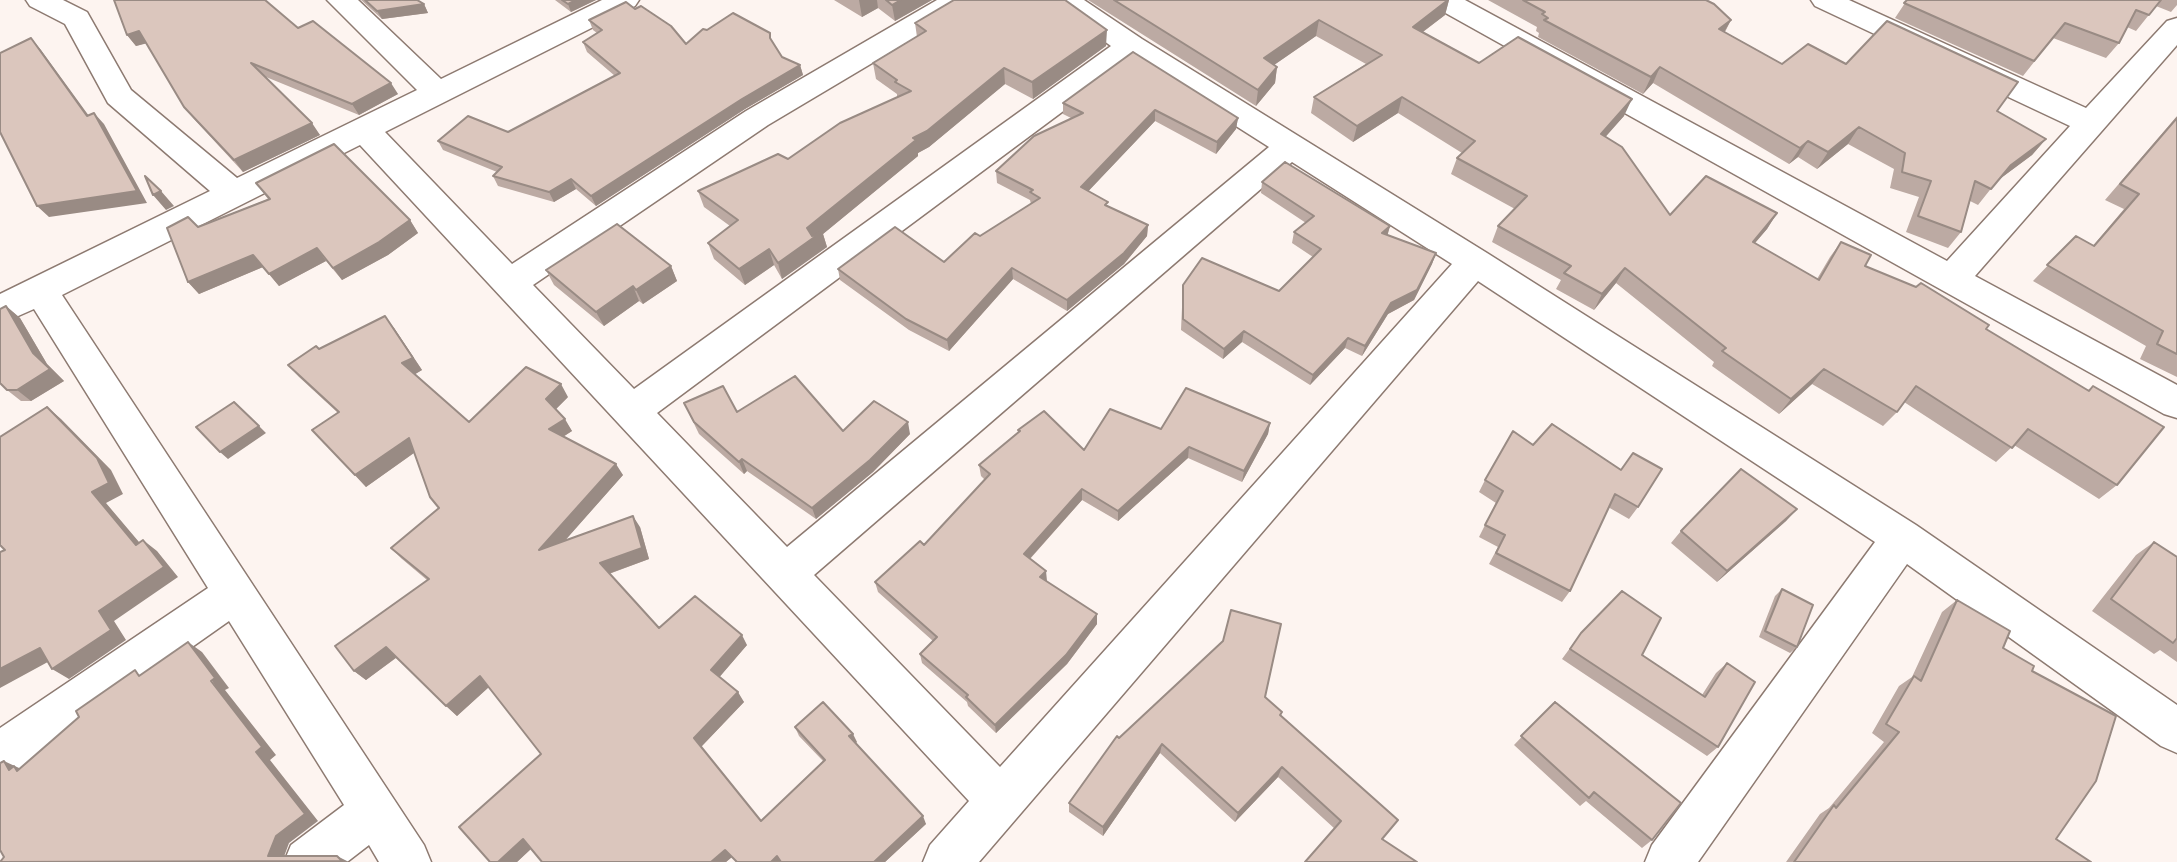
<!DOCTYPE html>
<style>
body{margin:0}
canvas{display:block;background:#fdf4f0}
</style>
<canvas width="2177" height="862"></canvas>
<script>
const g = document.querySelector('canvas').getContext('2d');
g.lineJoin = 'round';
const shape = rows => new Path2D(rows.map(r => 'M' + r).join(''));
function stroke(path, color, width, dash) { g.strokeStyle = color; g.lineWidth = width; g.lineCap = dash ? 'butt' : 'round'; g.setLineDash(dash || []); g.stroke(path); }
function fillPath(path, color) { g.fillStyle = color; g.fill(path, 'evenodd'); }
const street = shape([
 [26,0,63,0,87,12,131,90,237,178,417,90,327,0,358,0,441,79,602,0,639,0,635,6,385,132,512,264,746,111,937,0,972,0,968,6,768,125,533,285,634,389,1111,46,1055,6,1051,0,1084,0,1142,39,1487,253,1916,525,2177,705,2177,753,2161,746,1907,564,1698,862,1645,862,1652,845,1875,542,1478,281,979,862,923,862,930,845,969,801,360,145,62,295,424,845,431,862,379,862,369,845,347,862,284,862,291,845,344,805,229,621,16,771,0,777,0,728,208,588,34,309,0,324,0,294,210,191,108,103,65,24,30,6,26,0],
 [1132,60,1269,147,787,547,657,413,1132,60],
 [1292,162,1452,264,1000,767,814,575,1292,162],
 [1429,0,1465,0,1947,261,2070,126,1815,6,1811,0,1849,0,2086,108,2167,21,2177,18,2177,45,1975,276,2177,385,2177,418,2164,414,1433,6,1429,0]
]);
stroke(street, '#8d7a71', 3);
fillPath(street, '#fff');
fillPath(shape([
 [361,0,417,0,424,4,428,13,382,19],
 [555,0,596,0,571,12],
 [834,0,932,0,895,21,878,8,862,17],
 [1088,0,1449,0,1445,15,1423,32,1479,63,1624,116,1605,136,1670,215,1777,213,1767,229,1755,243,1817,279,1830,257,1841,242,1865,266,1986,329,2088,390,2093,386,2117,485,2099,499,2014,445,1996,462,1904,402,1897,412,1883,426,1812,384,1779,414,1712,366,1714,362,1616,283,1594,310,1556,289,1561,280,1492,242,1498,226,1515,209,1451,174,1457,158,1462,153,1398,113,1353,142,1311,113,1314,97,1366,64,1316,36,1274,65,1277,67,1275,83,1256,106],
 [1488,0,1706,0,1731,20,1725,32,1782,64,1846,64,1997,111,2046,139,2032,155,1997,181,1978,205,1970,201,1961,232,1948,248,1906,232,1919,197,1890,188,1894,169,1848,144,1817,169,1798,157,1789,164,1653,83,1643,94,1538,37,1539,33,1536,31,1537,27],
 [1907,0,2177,0,2177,5,2171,12,2156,6,2136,31,2127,27,2119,43,2106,58,2053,38,2023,76,1895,18],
 [589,20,686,44,707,30,772,41,782,57,800,65,803,75,745,109,596,206,576,189,554,202,498,186,493,176,497,172,443,150,438,141,508,132,615,76,587,52,583,42,597,33,593,30],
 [915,23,1106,46,1033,99,1005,84,929,147,918,153,918,156,823,234,827,247,782,279,774,265,745,285,714,259,708,243,730,226,704,207,698,191,788,159,897,97,897,94,876,79,873,63,917,37],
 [298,28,398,94,359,115,266,77,320,135,243,172,194,119,184,107,146,43,136,46,127,35],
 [1133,52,1238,118,1236,129,1216,154,1155,121,1088,191,1108,206,1148,225,1147,236,1124,264,1067,311,1013,279,949,351,909,330,840,280,838,269,944,262,980,236,1031,204,1030,200,997,183,996,171,1071,118,1063,114,1063,103],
 [2177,116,2177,377,2140,359,2146,346,2033,281,2076,236,2093,246,2124,209,2105,200],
 [1262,182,1390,226,1387,235,1436,253,1432,264,1414,300,1388,314,1362,356,1345,348,1310,385,1242,342,1223,359,1181,330,1183,285,1279,291,1313,257,1292,243,1294,232,1306,223,1261,193],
 [256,183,410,220,418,233,388,255,342,280,326,261,279,286,263,267,199,294,188,282,198,227,268,199],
 [671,266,677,281,643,304,639,301,604,326,554,285,546,270],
 [6,306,20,318,47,364,64,381,31,401,21,401,7,390],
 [394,328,422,370,415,374,469,422,568,397,556,409,572,431,563,437,623,475,565,540,640,527,649,559,609,574,659,628,747,645,719,677,744,702,701,747,761,821,823,761,799,736,795,727,857,742,856,743,926,824,885,862,736,862,732,857,726,862,542,862,531,849,517,862,541,754,489,687,457,716,396,658,366,680,354,671,427,580,402,559,391,548,439,508,414,453,366,487,312,430,338,413,299,377,288,365,319,349],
 [684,403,843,431,910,434,873,472,816,519,747,471,744,474,699,434],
 [1270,423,1268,434,1242,482,1188,458,1118,521,1082,500,1030,559,1046,581,1097,614,1097,624,1067,664,996,733,968,706,967,702,922,663,920,654,933,641,878,592,875,582,924,545,985,480,981,476,979,465,1018,433,1018,430,1084,450,1161,429],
 [1533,445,1621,470,1638,507,1629,519,1608,507,1570,591,1562,602,1489,564,1498,547,1479,537,1496,503,1479,492,1485,480],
 [1797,509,1786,521,1717,582,1671,543,1681,531],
 [2154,542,2177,557,2177,662,2160,650,2154,654,2092,611,2136,555],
 [1782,589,1797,647,1790,653,1759,637,1775,596],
 [1957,600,2003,648,2032,671,2056,839,2091,862,1786,862,1820,814,1829,808,1884,742,1872,733,1899,686,1912,677,1942,612],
 [1581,633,1642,655,1702,695,1716,673,1727,663,1718,747,1707,756,1562,659],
 [1265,697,1282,712,1281,716,1392,829,1335,829,1278,777,1235,822,1160,753,1103,836,1069,812,1069,803,1119,738],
 [1555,702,1652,840,1642,848,1586,801,1580,806,1514,745]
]), '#bcaaa3');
fillPath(shape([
 [576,0,596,0,571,12,568,4],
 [859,0,877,0,878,8,862,17],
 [901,0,932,0,895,21,892,5],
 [1448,0,1449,0,1445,15,1408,43,1413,27],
 [424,4,428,13,382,19,377,11],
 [1319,20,1316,36,1261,74,1264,58],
 [1731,20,1722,36,1719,29],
 [1107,30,1106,46,1033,99,1032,82],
 [139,31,148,43,136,46,127,35],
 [31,38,41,50,97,127,87,116],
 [800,65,803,75,745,109,596,206,591,196,742,99],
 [1277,67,1275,83,1256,106,1258,90],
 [1660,67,1653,83,1643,94,1651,77],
 [1004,68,1005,84,929,147,918,153,918,156,823,234,827,247,782,279,778,263,807,228,913,138],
 [391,83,398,94,359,115,352,104],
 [1402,97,1398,113,1353,142,1357,126],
 [1632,99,1624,116,1594,150,1601,134],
 [1155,110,1155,121,1081,199,1081,187],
 [94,113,104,124,147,203,49,217,37,206],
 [1238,118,1236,129,1216,154,1217,142],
 [312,123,320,135,243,172,234,160],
 [1859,127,1848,144,1817,169,1828,152],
 [2046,139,2032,155,1997,181,2011,165],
 [1808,141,1798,157,1789,164,1800,148],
 [571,179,576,189,554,202,549,192],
 [161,191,174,206,166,210,153,195],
 [1777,213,1767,229,1742,258,1753,242],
 [410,220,418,233,388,255,342,280,333,268],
 [1148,225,1147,236,1124,264,1067,311,1067,300],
 [1390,226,1387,237,1382,233],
 [317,248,326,261,279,286,269,274],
 [769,249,774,265,745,285,739,269],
 [1436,253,1432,264,1414,300,1388,314,1362,356,1365,346,1391,303],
 [253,255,263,267,199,294,188,282],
 [671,266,677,281,643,304,636,290],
 [1012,268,1013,279,949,351,947,340],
 [1625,268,1616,283,1594,310,1602,294],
 [633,286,639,301,604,326,596,312],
 [6,306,20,318,47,364,64,381,31,401,17,390,33,353],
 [385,316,394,328,422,370,412,376,402,363],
 [1244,331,1242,342,1223,359,1224,349],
 [1348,338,1345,348,1310,385,1313,375],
 [1824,369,1812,384,1779,414,1791,399],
 [561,384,568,397,554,411,546,399],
 [47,407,61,419,111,470,123,494,106,503,150,555,136,545,92,492],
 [565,419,572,431,556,441,549,429],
 [908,422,910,434,873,472,816,519,812,508],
 [1270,423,1268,434,1242,482,1244,471],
 [259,426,266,433,228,459,220,452],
 [409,438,418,450,366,487,355,475],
 [1189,447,1188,458,1118,521,1118,511],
 [742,459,747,471,744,474,739,462],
 [616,464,623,475,547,561,539,550],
 [1082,489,1082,500,1025,564,1024,554],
 [1797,509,1786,521,1717,582,1727,571],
 [633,516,640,527,649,559,608,574,600,563],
 [143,540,157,551,178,577,114,621,126,640,69,679,52,669,99,611],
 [1046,571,1047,581,1041,587,1040,577],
 [1097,614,1097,624,1067,664,996,733,995,725],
 [742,635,747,645,717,680,711,670],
 [188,642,202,652,229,688,225,690,276,755,270,760,318,821,289,843,282,862,268,856,256,752],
 [386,647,397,657,366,680,354,671],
 [40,648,57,657,0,688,0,669],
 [480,676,490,686,457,716,446,706],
 [738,692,744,702,701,747,694,738],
 [853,734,857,742,853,745,849,736],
 [1162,744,1160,753,1103,836,1103,827],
 [4,761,32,774,9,770],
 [1282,767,1278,777,1235,822,1238,813],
 [923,816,926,824,885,862,874,862],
 [523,839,533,847,517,862,498,862],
 [725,850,732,857,726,862,711,862],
 [337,856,349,862,341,862],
 [777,856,782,862,771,862]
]), '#998b84');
const building = shape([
 [114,0,265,0,298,28,313,21,391,83,352,104,251,63,312,123,234,160,184,107,139,31,127,35,114,0],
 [365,0,417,0,424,4,377,11,365,0],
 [562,0,576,0,568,4,562,0],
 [886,0,901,0,892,5,886,0],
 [954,0,1065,0,1107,30,1032,82,1004,68,927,131,913,138,916,140,807,228,812,236,823,231,778,263,769,249,739,269,708,243,738,220,698,191,778,154,788,159,840,123,911,91,895,82,897,80,873,63,926,31,915,23,954,0],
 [1114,0,1448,0,1413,27,1479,63,1518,37,1632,99,1601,134,1622,147,1670,215,1706,176,1777,213,1753,242,1819,280,1841,242,1871,255,1865,266,1916,287,1921,283,1989,325,1986,329,2089,391,2093,386,2164,427,2117,485,2028,429,2012,448,1916,386,1897,412,1824,369,1791,399,1722,351,1726,348,1625,268,1602,294,1564,273,1571,266,1498,226,1527,196,1457,158,1475,141,1402,97,1357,126,1314,97,1382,55,1319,20,1264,58,1277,67,1258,90,1114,0],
 [1523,0,1706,0,1714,4,1731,20,1719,29,1782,64,1808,44,1846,64,1887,21,2018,82,1997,111,2046,139,2011,165,1991,189,1975,181,1961,232,1918,216,1931,181,1902,172,1905,153,1859,127,1828,152,1808,141,1800,148,1660,67,1651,77,1544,20,1548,18,1542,14,1545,12,1523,0],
 [1907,0,2161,0,2149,15,2136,10,2119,43,2065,23,2034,61,1904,3,1907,0],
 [626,2,635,9,641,6,671,26,686,44,703,29,707,30,733,13,770,33,770,38,782,57,800,65,742,99,591,196,571,179,549,192,493,176,502,167,438,141,468,116,508,132,620,73,583,42,602,30,589,20,626,2],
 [31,38,87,116,94,113,137,191,37,206,0,132,0,53,31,38],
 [1133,52,1238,118,1217,142,1155,110,1081,187,1108,202,1105,205,1148,225,1124,253,1067,300,1012,268,947,340,906,319,838,269,895,227,944,262,975,233,980,236,1040,198,1030,192,1033,190,996,171,1034,136,1083,113,1063,103,1133,52],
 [2177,118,2177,354,2157,344,2163,331,2047,265,2076,236,2094,246,2139,194,2120,184,2177,118],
 [334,144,410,220,379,242,333,268,317,248,269,274,253,255,188,282,167,228,188,217,198,227,270,199,256,183,334,144],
 [1285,162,1390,226,1382,233,1436,253,1417,290,1391,303,1365,346,1348,338,1313,375,1244,331,1224,349,1183,319,1183,285,1202,258,1279,291,1321,249,1294,232,1314,216,1262,182,1285,162],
 [145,176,161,191,153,195,145,176],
 [617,224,671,266,636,290,633,286,596,312,546,270,617,224],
 [6,306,33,353,50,369,17,390,7,390,0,383,0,309,6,306],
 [385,316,413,358,402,363,469,422,526,367,561,384,546,399,565,419,549,429,616,464,539,550,633,516,642,548,600,563,659,628,695,596,742,635,711,670,738,692,694,738,761,821,825,760,795,727,823,702,853,734,849,736,923,816,874,862,781,862,777,856,771,862,737,862,725,850,711,862,542,862,523,839,498,862,490,862,459,827,541,754,480,676,446,706,386,647,354,671,335,646,429,579,391,548,439,508,430,497,409,438,355,475,312,430,339,412,288,365,316,346,319,349,385,316],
 [795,376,843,431,874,401,908,422,870,460,812,508,742,459,739,462,694,422,684,403,723,386,737,412,795,376],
 [1186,388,1270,423,1244,471,1189,447,1118,511,1082,489,1024,554,1046,571,1040,577,1097,614,1066,655,995,725,966,697,968,695,920,654,937,637,875,582,920,541,924,545,990,474,979,465,1020,431,1018,430,1044,411,1084,450,1110,409,1161,429,1186,388],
 [234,402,259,426,220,452,196,427,234,402],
 [47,407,97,458,109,483,92,492,136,545,143,540,164,567,99,611,111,630,52,669,40,648,0,669,0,552,5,550,0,545,0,437,47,407],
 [1552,424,1621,470,1633,453,1662,469,1638,507,1615,494,1570,591,1496,553,1505,535,1485,525,1503,491,1485,480,1513,431,1533,445,1552,424],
 [1741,469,1797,509,1727,571,1681,531,1741,469],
 [2154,542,2177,557,2177,638,2173,643,2111,599,2154,542],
 [1782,589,1813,605,1797,647,1765,631,1782,589],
 [1622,591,1661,618,1642,655,1705,697,1727,663,1755,682,1718,747,1570,649,1581,633,1622,591],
 [1957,600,2010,631,2003,648,2034,666,2032,671,2116,716,2096,781,2056,839,2091,862,1794,862,1834,805,1836,808,1899,732,1886,724,1914,676,1921,681,1957,600],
 [1231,610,1281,624,1265,697,1282,712,1280,715,1398,820,1382,839,1417,862,1305,862,1341,821,1282,767,1238,813,1162,744,1103,827,1069,803,1117,736,1119,738,1223,641,1231,610],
 [188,642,215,678,211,681,262,747,256,752,305,814,276,836,268,856,337,856,342,861,0,862,4,857,0,850,0,763,4,761,9,770,14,766,17,771,79,717,76,711,135,670,139,676,188,642],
 [1555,702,1681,803,1652,840,1594,792,1589,798,1521,736,1555,702]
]);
fillPath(building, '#dbc6bd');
stroke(building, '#998b84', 2);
</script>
